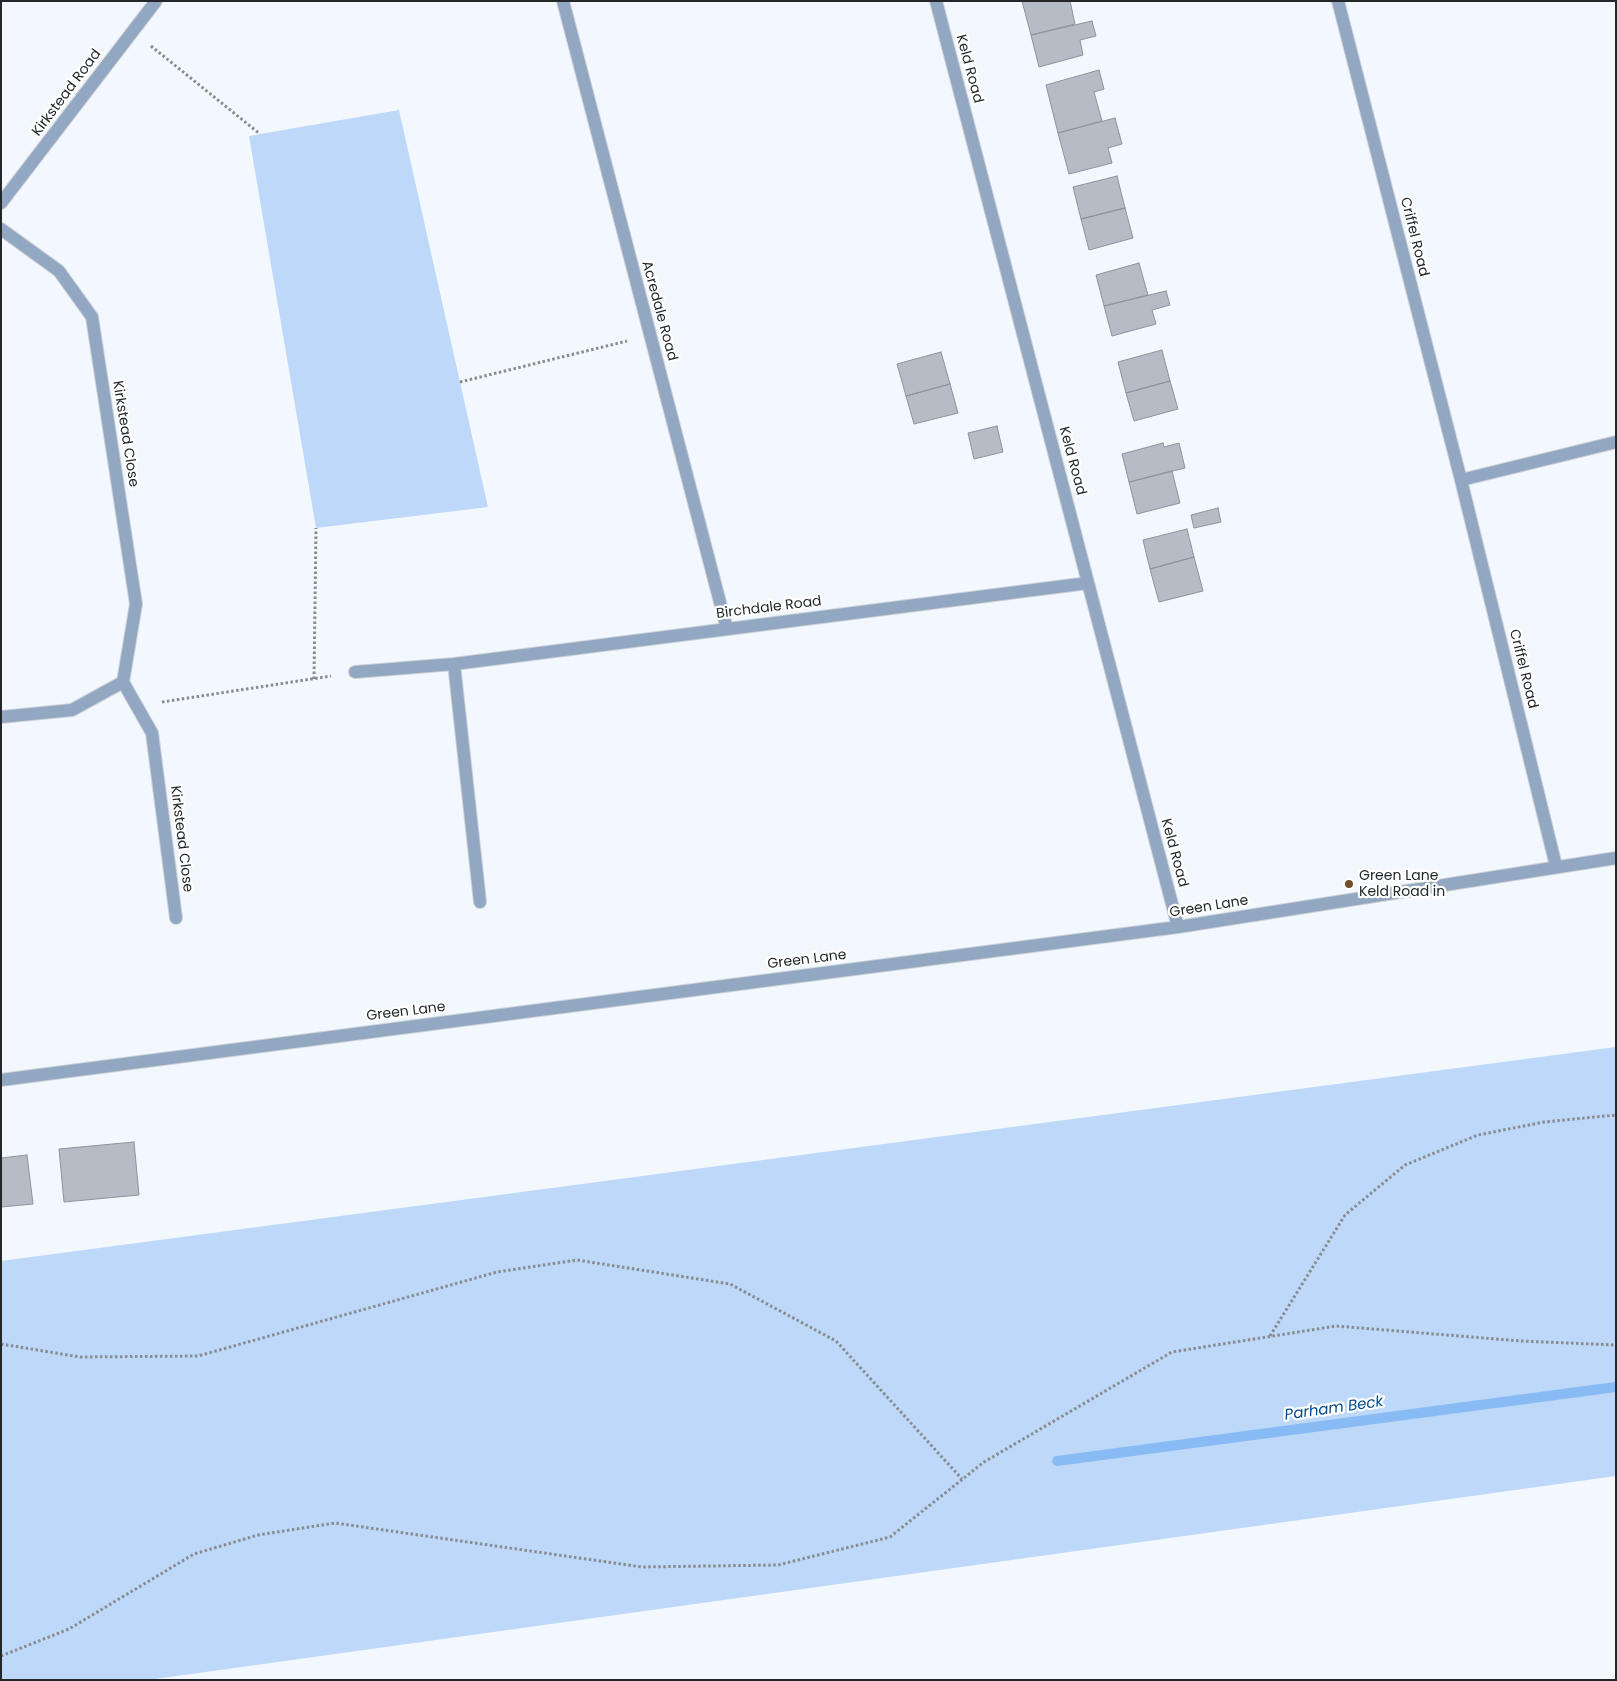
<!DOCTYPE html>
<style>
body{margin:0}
#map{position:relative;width:1617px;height:1681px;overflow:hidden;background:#f3f8fe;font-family:Poppins,sans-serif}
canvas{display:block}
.frame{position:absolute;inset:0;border:2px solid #24272a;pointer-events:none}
</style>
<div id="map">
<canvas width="1617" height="1681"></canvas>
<div class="frame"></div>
</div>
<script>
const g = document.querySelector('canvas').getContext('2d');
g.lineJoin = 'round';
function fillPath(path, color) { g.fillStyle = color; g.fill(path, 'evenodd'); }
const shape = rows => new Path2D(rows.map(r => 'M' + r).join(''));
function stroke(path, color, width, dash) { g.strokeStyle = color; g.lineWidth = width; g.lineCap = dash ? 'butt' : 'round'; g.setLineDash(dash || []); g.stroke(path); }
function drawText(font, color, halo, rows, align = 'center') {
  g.font = font + ' Poppins,sans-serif'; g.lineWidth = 4.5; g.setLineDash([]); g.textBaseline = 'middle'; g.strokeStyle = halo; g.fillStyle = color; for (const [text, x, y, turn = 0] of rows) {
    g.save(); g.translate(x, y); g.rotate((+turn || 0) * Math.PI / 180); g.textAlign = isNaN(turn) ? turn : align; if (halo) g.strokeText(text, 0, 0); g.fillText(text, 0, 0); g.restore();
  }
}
fillPath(shape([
 [399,110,488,507,316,528,249,136],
 [1616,1047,1616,1476,148,1680,1,1680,1,1261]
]), '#bdd8f8');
stroke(shape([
 [1057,1461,1616,1387]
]), '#88baf3', 10);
const building = shape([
 [1022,1,1070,1,1075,24,1031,35,1022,1],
 [1092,21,1096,36,1080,40,1083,55,1039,67,1031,35,1092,21],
 [1099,70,1104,89,1094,92,1102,121,1058,133,1046,85,1099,70],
 [1115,118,1122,144,1108,148,1112,163,1069,174,1058,133,1115,118],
 [1117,176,1125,208,1081,219,1073,187,1117,176],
 [1125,208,1133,238,1089,250,1081,219,1125,208],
 [1139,263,1148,295,1104,306,1096,275,1139,263],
 [1166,291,1170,305,1152,310,1156,324,1112,336,1104,306,1166,291],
 [1162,350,1170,381,1126,393,1118,362,1162,350],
 [941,352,950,384,906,396,897,364,941,352],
 [1170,381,1178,409,1134,421,1126,393,1170,381],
 [950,384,958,413,914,424,906,396,950,384],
 [997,426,1003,452,974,459,968,433,997,426],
 [1163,443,1164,447,1179,443,1185,468,1129,482,1122,454,1163,443],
 [1172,471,1180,503,1137,514,1129,482,1172,471],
 [1218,508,1221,522,1194,528,1191,515,1218,508],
 [1187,529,1194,557,1150,569,1143,540,1187,529],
 [1194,557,1203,591,1159,602,1150,569,1194,557],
 [134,1142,139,1195,64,1202,59,1149,134,1142],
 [27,1155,33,1204,1,1207,1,1158,27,1155]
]);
fillPath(building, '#b5bcc5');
stroke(building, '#8c939c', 1);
const minor = shape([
 [563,1,727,629],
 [936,1,1178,927],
 [1338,1,1461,480,1556,866],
 [1,203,156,1],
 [1,229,59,271,92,317,136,604,123,682,72,710,1,717],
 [1461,480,1616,442],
 [454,664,480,902],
 [355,672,454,664,1088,583],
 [123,682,152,733,176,918],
 [1,1080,1178,927,1616,858]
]);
stroke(minor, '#ced2d8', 14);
stroke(shape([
 [151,46,260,134],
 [460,382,627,341],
 [314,679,316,528],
 [162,702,331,676],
 [1270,1336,1345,1215,1405,1165,1478,1135,1544,1122,1616,1115],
 [1,1344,80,1357,198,1356,497,1272,577,1260,730,1284,836,1341,962,1479],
 [1,1656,69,1629,194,1554,258,1535,335,1523,642,1567,778,1565,890,1537,984,1462,1172,1352,1336,1326,1521,1341,1616,1345]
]), '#888c91', 3, [2.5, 2.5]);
stroke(minor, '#92a7c1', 12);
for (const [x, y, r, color] of [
 [1349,884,5,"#6f4f25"]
]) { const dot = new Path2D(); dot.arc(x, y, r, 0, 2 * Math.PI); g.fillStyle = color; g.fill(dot); stroke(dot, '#fff', 2); }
drawText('14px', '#24272a', '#fff', [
 ["Keld Road",969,69,75],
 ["Kirkstead Road",67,93,-53],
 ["Criffel Road",1414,237,76],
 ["Acredale Road",659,311,75],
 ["Kirkstead Close",125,434,81],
 ["Keld Road",1072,461,75],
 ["Birchdale Road",769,608,-7],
 ["Criffel Road",1523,669,76],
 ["Kirkstead Close",181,839,83],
 ["Keld Road",1174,853,75],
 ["Green Lane",1209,907,-9],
 ["Green Lane",807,960,-7],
 ["Green Lane",406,1012,-7]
]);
drawText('14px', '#24272a', '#fff', [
 ["Green Lane",1359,876],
 ["Keld Road in",1359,892]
], 'left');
drawText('italic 15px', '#004b8e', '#fff', [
 ["Parham Beck",1334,1409,-8]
]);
</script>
